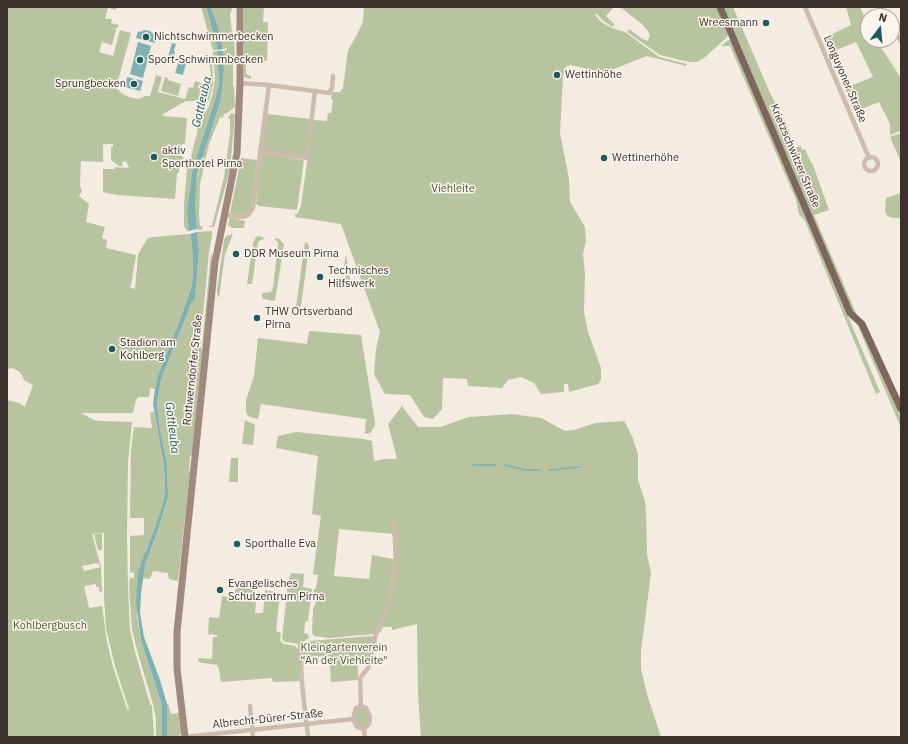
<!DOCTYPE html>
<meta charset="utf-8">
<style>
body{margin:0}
#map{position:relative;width:908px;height:744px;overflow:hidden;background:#f4ebe1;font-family:"IBM Plex Sans",sans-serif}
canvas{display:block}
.frame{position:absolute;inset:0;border:8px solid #3b302b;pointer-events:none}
.north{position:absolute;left:860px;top:8px;width:40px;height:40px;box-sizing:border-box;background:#fbf5ee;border:1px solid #aea6a0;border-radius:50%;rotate:16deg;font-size:11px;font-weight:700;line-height:16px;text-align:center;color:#3b302b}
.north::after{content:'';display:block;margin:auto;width:14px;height:18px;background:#1f5a5e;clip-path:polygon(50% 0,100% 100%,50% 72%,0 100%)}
</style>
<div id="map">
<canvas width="908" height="744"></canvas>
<div class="frame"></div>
<div class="north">N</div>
</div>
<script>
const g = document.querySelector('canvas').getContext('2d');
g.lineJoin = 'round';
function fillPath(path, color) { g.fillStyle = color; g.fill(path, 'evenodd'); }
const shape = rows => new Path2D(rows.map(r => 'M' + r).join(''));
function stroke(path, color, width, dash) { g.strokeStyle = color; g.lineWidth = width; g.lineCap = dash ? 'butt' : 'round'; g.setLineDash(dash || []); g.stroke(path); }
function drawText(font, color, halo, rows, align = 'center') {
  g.font = font + ' "IBM Plex Sans",sans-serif'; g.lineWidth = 3; g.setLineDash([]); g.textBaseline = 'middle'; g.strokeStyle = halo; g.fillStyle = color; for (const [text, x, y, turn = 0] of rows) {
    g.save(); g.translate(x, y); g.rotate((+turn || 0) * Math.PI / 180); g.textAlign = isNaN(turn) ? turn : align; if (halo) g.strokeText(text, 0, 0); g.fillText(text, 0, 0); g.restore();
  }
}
fillPath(shape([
 [7,7,121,7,117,7,116,10,108,8,105,19,112,19,111,23,119,25,116,29,112,28,116,30,112,45,102,42,99,52,113,56,120,30,131,33,116,88,124,95,129,97,138,99,146,96,150,96,156,75,162,77,158,92,185,99,189,87,193,88,195,81,207,85,211,74,209,62,211,55,212,56,213,84,209,101,186,101,163,114,163,116,187,118,185,143,181,145,180,155,184,158,180,160,179,172,177,174,175,199,117,195,103,192,103,169,115,169,115,167,129,168,126,161,122,162,123,166,119,166,111,160,111,147,113,147,113,144,103,144,103,162,81,161,80,185,82,191,79,196,89,204,86,222,105,227,102,238,107,240,106,248,136,255,131,285,129,287,135,289,138,255,141,249,148,238,154,237,190,234,192,246,193,269,192,286,178,325,157,378,155,389,150,388,149,397,138,397,136,400,133,413,81,413,94,420,101,421,132,422,128,462,127,536,128,588,130,630,135,652,150,704,152,706,154,737,8,737,7,734,7,400,20,403,25,407,33,385,25,381,20,372,12,368,7,369],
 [104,533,104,598,106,628,115,666,129,709,128,711,113,667,107,642,102,606,89,608,84,586,96,584,96,587,99,587,99,591,102,593,101,567,84,571,82,566,98,563,100,567,101,567,92,534],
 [201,7,206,7,218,50,213,50],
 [211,7,233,7,230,14,232,33,234,33,235,60,233,61,233,86,234,87,235,107,226,114,224,113,223,118,220,117,209,144,200,184,199,216,200,226,202,226,203,229,199,230,197,229,195,203,195,187,202,159,221,99,224,71,223,51,227,50,227,48,223,49,218,27],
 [244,7,264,7,263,22,268,22,267,61,256,60,255,62,246,61,246,73,247,75,251,76,251,79,244,77],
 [364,7,614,7,606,16,614,24,613,27,602,20,597,14,595,15,601,22,612,28,625,32,659,57,687,64,686,66,647,56,606,72,599,72,571,65,567,66,565,69,563,76,560,133,569,179,570,202,585,227,586,240,583,254,585,274,584,312,588,332,601,368,601,380,598,384,569,392,568,384,564,384,564,392,541,394,534,383,521,377,508,380,502,388,468,386,467,379,443,378,442,409,433,419,424,417,410,395,385,394,374,374,376,349,380,332,341,224,295,217,295,214,298,213,301,205,313,120,327,121,328,113,331,113,333,100,331,99,332,92,340,92,343,88,348,50,358,33,363,21],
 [620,7,717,7,729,34,725,39,704,58,697,62,689,62,660,55,627,32,629,29,641,38,647,41,650,36,648,31,642,24],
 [723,7,733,7,770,93,787,125,795,148,801,146,802,150,805,149,811,163,812,162,829,210,814,215,901,418,901,428],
 [846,7,860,7,868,25,868,40,876,40,901,78,900,131,890,135,890,124,879,102,854,112,845,88,873,77,856,42,831,52,824,38,851,25],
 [728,40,731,40,880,392,876,394,805,221,799,214,796,200,730,46,721,46],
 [217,51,219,83,215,100,196,158,192,173,188,203,187,213,189,231,187,231,184,226,184,205,187,168,189,168,194,144,197,134,198,117,206,111,209,106,213,92,215,77,213,52],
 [165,77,168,78,168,80,181,84,178,96,161,91],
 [231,113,235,114,230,170,214,227,210,227,209,225,212,226,224,177,230,133,230,119,228,118],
 [267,114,310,119,306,153,303,157,262,150],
 [901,133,901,162,890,137],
 [262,153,303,160,304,161,297,210,259,206,256,204],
 [241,158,257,160,251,208,247,214,243,215,230,213],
 [901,193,901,218,893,218,887,216,885,211,886,198],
 [230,218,232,218,245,221,244,228,232,228,229,226,228,224],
 [212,231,212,235,209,253,200,346,203,350,192,456,190,456,189,471,190,472,178,581,169,579,168,573,153,571,150,579,143,578,145,565,158,530,168,497,167,464,159,424,157,402,161,379,191,304,195,299,199,250,197,232],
 [233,234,225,254,219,298,217,294,217,289,224,240,226,236],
 [259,236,265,238,258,242,252,284,247,284,253,243,256,237],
 [275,238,279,239,284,244,275,301,263,299,262,296,262,293,271,292,273,288,278,245,278,242,275,240],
 [305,242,308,244,309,248,301,305,300,307,296,307],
 [211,254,212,254,212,262,203,347,202,345],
 [346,255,351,286,348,289,348,285,346,285,345,288,341,285,342,283,345,284,347,266,344,266],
 [309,331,361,335,375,423,375,426,370,433,365,434,366,419,261,404,258,419,250,417,246,413,246,400,254,376,258,338,307,344],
 [402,406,418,427,440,427,469,417,512,414,541,418,565,431,574,430,595,423,624,421,632,436,638,454,638,480,645,501,646,513,647,555,651,573,641,651,641,669,647,694,661,737,421,737,418,694,417,624,392,630,392,627,383,627,381,632,379,633,388,610,396,574,393,534,339,529,334,576,369,579,372,555,394,559,389,599,374,634,329,638,314,636,312,633,313,609,316,602,314,601,313,597,314,589,316,589,318,575,313,574,321,516,312,514,318,456,276,448,278,436,296,432,364,439,372,441,374,461,384,459,397,459,388,424],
 [154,411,164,466,165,483,164,500,154,530,145,552,137,615,141,640,162,705,162,737,156,737,156,719,153,704,137,650,132,629,129,588,130,578,134,578,134,573,130,572,130,536,144,535,144,518,130,518,131,450,134,427,152,428,150,413],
 [245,420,255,425,253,445,242,444],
 [231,458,238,458,238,482,229,482],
 [94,534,102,534,102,550,98,550],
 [291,573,304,574,303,587,312,589,308,621,305,622,304,633,308,634,309,638,300,644,285,642,282,639,288,582],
 [236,587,253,589,252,602,256,602,255,613,263,613,265,590,280,593,276,631,281,633,280,640,283,644,295,646,298,649,300,681,273,682,272,678,221,682,219,669,217,665,198,662,199,658,212,659,213,637,217,637,217,635,208,634,209,617,219,618,222,596,234,597],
 [372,636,373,637,368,661,358,663,358,680,331,682,329,656,302,657,302,649,309,641],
 [167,704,168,704,171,714,179,713,180,728,182,728,181,734,178,737,167,737],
 [361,708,365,709,368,717,368,723,364,728,360,728,354,719,357,710]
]), '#b8c4a0');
fillPath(shape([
 [206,7,211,7,218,27,223,49,218,50],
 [144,30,150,31,157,37,155,43,136,38,138,31,140,32],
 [138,42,151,46,143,78,130,74],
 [172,43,176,44,174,50,175,53,174,57,174,59,168,57],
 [217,51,223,51,224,71,221,99,197,175,195,203,197,229,189,231,187,213,188,203,192,173,196,158,215,100,219,83],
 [180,57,187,59,183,75,175,73],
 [127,77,143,81,140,91,125,87],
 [197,232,199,250,195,299,191,304,161,379,157,402,159,424,167,464,168,497,158,530,145,565,141,594,140,613,144,637,160,680,167,704,167,737,162,737,162,705,141,640,136,602,138,575,141,563,154,530,164,500,165,483,164,466,153,404,155,389,157,378,178,325,192,286,193,269,192,246,190,234]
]), '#7fb0b2');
stroke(shape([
 [473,465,496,465],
 [505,465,526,470,540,470],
 [549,470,580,467]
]), '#7fb0b2', 1.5);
stroke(shape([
 [805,7,869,158],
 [881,7,885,16],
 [892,28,901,41],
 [240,83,269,85,329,93,332,88,333,76],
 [260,151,307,158,315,91],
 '864 164a7 7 0 1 1 14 0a7 7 0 1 1-14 0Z',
 [225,215,242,217,248,215,253,208,269,85],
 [300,645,302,684,308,737],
 [250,706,253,737],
 [361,706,360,678,368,668,376,634,391,599,396,561,394,522],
 [361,706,366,708,370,717,369,724,364,729,357,727,353,719,356,708,361,706],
 [364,729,365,737],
 [185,737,353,719]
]), '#cdbbac', 4.5);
stroke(shape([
 [185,737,177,668,177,632,215,262,237,153,240,83,240,7]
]), '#a18a7d', 7);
stroke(shape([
 [720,7,850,313,862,324,901,409]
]), '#7d675c', 7);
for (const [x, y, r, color] of [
 [766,23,4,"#1f5a5e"],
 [146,37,4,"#1f5a5e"],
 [140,60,4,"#1f5a5e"],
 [557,75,4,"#1f5a5e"],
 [134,84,4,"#1f5a5e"],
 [154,157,4,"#1f5a5e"],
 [604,158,4,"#1f5a5e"],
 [236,254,4,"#1f5a5e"],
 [320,277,4,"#1f5a5e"],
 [257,318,4,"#1f5a5e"],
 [112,349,4,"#1f5a5e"],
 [237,544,4,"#1f5a5e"],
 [220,590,4,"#1f5a5e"]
]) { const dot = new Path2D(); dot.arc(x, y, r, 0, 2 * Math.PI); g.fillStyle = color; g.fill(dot); stroke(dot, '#fbf5ee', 1.5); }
drawText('11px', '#3b302b', '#fbf5ee', [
 ["Wreesmann",758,23,"right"],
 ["Nichtschwimmerbecken",154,37],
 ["Sport-Schwimmbecken",148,60],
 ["Wettinhöhe",565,75],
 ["Sprungbecken",126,84,"right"],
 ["aktiv",162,151],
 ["Sporthotel Pirna",162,164],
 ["Wettinerhöhe",612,158],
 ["DDR Museum Pirna",244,254],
 ["Technisches",328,271],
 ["Hilfswerk",328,284],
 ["THW Ortsverband",265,312],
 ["Pirna",265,325],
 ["Stadion am",120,343],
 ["Kohlberg",120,356],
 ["Sporthalle Eva",245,544],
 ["Evangelisches",228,584],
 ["Schulzentrum Pirna",228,597]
], 'left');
drawText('11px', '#3b302b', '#fbf5ee', [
 ["Longuyoner Straße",845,79,67],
 ["Krietzschwitzer Straße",795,156,67],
 ["Rottwerndorfer Straße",193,370,-84],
 ["Albrecht-Dürer-Straße",268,719,-6]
]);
drawText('11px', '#4a5a2e', '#fbf5ee', [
 ["Viehleite",453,189],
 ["Kohlbergbusch",50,626],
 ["Kleingartenverein",344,648],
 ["“An der Viehleite\"",344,661]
]);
drawText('italic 12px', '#1f5a5e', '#fbf5ee', [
 ["Gottleuba",202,102,-77],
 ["Gottleuba",172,428,83]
]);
</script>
